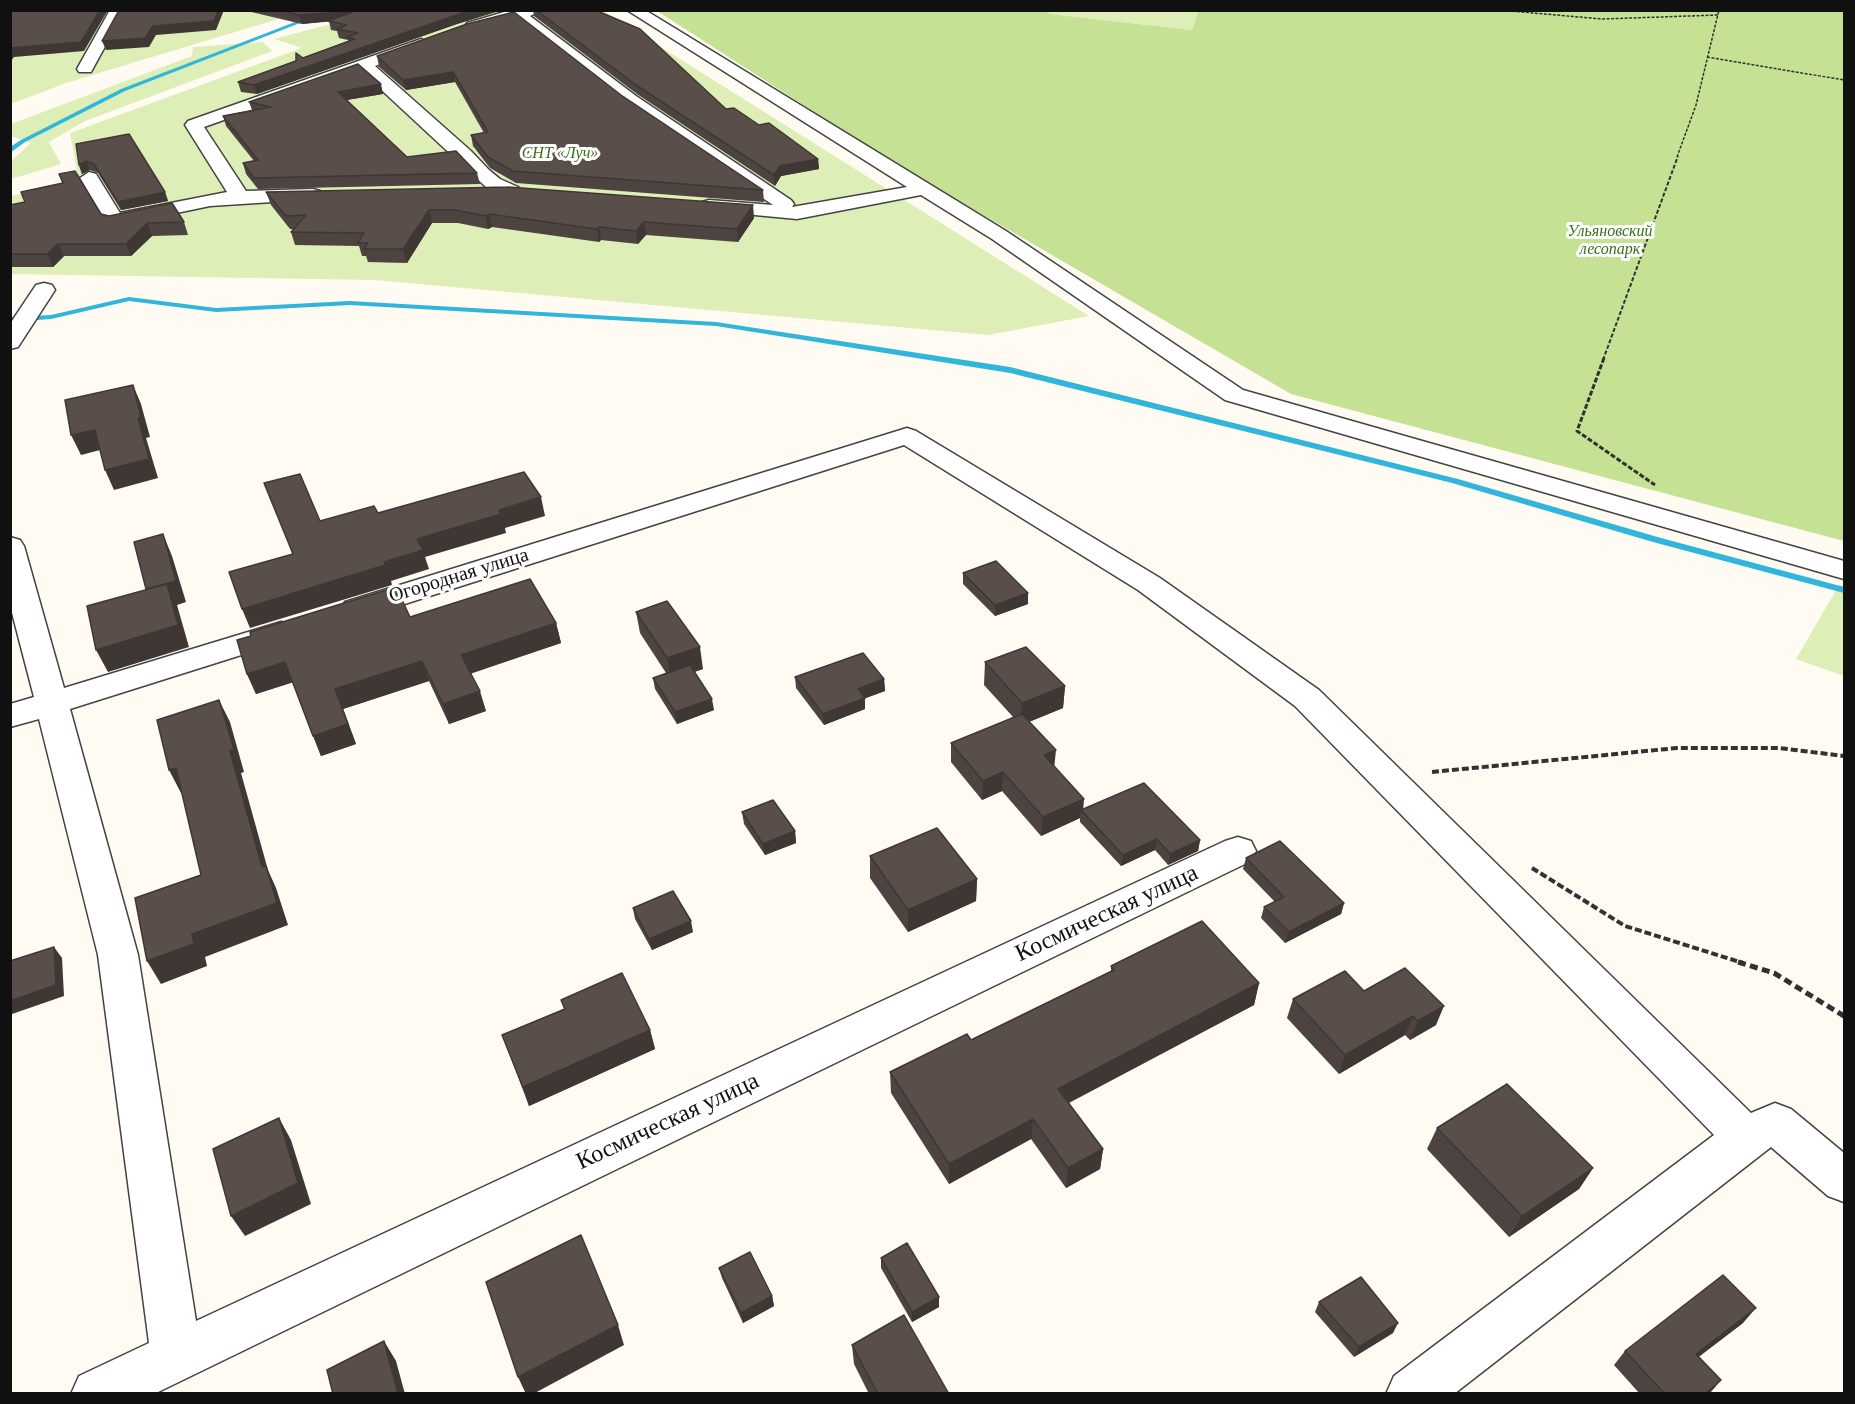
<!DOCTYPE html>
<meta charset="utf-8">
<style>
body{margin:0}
#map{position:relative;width:1855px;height:1404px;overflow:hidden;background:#fffaf2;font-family:"Times New Roman",serif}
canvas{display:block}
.frame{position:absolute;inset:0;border:12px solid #101010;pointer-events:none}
</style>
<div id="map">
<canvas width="1855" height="1404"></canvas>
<div class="frame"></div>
</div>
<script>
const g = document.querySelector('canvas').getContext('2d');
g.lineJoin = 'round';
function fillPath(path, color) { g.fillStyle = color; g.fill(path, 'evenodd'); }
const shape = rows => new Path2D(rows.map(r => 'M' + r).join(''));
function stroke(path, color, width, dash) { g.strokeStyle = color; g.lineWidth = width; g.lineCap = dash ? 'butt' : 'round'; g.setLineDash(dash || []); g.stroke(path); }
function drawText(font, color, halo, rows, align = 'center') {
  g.font = font + ' "Times New Roman",serif'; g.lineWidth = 6; g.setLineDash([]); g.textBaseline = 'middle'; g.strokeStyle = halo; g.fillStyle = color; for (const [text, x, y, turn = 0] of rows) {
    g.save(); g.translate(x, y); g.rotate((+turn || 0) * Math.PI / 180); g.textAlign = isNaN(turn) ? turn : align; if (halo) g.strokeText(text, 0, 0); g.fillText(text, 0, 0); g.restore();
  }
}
fillPath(shape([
 [602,10,1089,316,988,335,375,280,11,274,11,196,79,181,70,133,302,48,274,39,380,11],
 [11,11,305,11,66,83,11,104],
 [1045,11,1199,11,1192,30,1048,14],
 [263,42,272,51,85,121,49,142,61,164,11,179,11,161,31,143,11,136,11,124,192,56,193,47],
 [1839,585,1844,586,1844,676,1796,659]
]), '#deeeb7');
fillPath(shape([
 [1045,10,1049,14,1192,30,1199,10,1844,11,1844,541,1291,394,892,162,657,11]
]), '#c5e194');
fillPath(shape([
 [308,17,313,18,125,91,25,142,10,153,10,147,21,140,121,89,308,17],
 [129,297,216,308,350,301,716,322,1010,367,1458,479,1661,538,1844,587,1844,593,1653,542,1452,483,1010,373,716,326,350,305,216,312,129,301,51,319,10,322,10,317,51,315,129,297]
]), '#31b6db');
const minor = shape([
 [110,10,125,10,91,72,79,72,77,69,110,10],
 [511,10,542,10,530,16,636,96,791,200,794,204,792,207,907,187,627,10,645,10,1006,231,1243,390,1844,561,1844,579,1225,400,992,239,921,195,797,219,702,210,699,206,702,202,709,200,773,205,624,104,516,19,472,30,465,26,467,23,511,10],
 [421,39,429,44,426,47,375,66,471,151,489,170,500,179,518,187,521,191,518,195,504,195,486,187,361,71,204,127,246,191,313,189,320,191,323,195,320,199,210,206,114,226,107,224,80,178,89,172,96,174,120,213,227,192,185,125,188,121,421,39],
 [44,283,52,285,55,290,18,347,10,349,10,324,36,285,44,283],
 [907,428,916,431,1160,578,1319,690,1751,1113,1775,1103,1791,1109,1844,1153,1844,1202,1828,1196,1771,1147,1454,1394,1386,1394,1394,1376,1714,1135,1295,706,1138,590,904,445,367,616,356,618,345,616,341,609,345,602,907,428],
 [10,537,20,540,24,546,64,688,281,622,292,625,297,632,292,639,70,709,138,955,196,1321,1225,841,1238,837,1251,841,1256,851,1251,861,154,1394,71,1394,79,1376,149,1343,98,955,39,719,10,727,10,704,34,697,10,605,10,537]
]);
stroke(minor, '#434343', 3);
stroke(shape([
 [1499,10,1602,19,1718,15],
 [1707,57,1844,80],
 [1677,157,1696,105,1719,10]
]), '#323232', 1.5, [3, 1.5]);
stroke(shape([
 [1603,360,1678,156]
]), '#323232', 2, [4, 2]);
stroke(shape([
 [1604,358,1577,431,1655,485]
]), '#323232', 3, [5, 2]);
stroke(shape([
 [1432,772,1677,748,1779,748,1844,756],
 [1532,868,1625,926,1743,963]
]), '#323232', 4, [7, 3]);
stroke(shape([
 [1738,962,1774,973,1844,1016]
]), '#323232', 5, [8, 4.5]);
fillPath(minor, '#fff');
fillPath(shape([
 [243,10,502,10,457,24,257,94,241,92,238,82,348,41,348,40,339,38,337,31,331,30,329,21,302,24],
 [533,10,595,10,726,109,759,125,818,159,819,169,781,176,775,186,637,94,534,16],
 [377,56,621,95,763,190,764,202,516,183,490,168,473,146,471,135,484,133,455,82,406,90,379,67],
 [383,94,347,100,407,157,477,173,480,184,258,189,246,174,243,163,254,161,226,126,223,116,252,110,249,102],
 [129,134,165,192,168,201,121,210,98,173,90,170,82,174,79,165],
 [59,174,101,214,109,216,184,222,188,235,152,236,131,256,64,256,53,267,10,267,10,205,25,202,63,183],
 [266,192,754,218,738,242,646,235,638,244,601,240,599,242,492,227,488,229,458,223,432,223,407,263,368,262,366,256,362,256,359,246,295,245,291,232,294,229,290,229,271,205],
 [963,573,1028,593,1028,604,995,616,963,584],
 [636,612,703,669,694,672,714,710,677,724,655,689,653,678,666,673,640,633],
 [410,617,556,623,561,643,470,673,486,711,449,724,429,681,343,709,356,744,321,756,293,682,256,694,247,674],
 [985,662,1065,686,1063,708,1029,722,1054,767,1083,810,1200,840,1198,851,1168,865,1155,850,1121,866,1080,822,1080,818,1041,836,1002,791,982,800,951,762,951,743,1014,718,984,685],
 [795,677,884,679,885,691,865,698,865,709,824,725,796,688],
 [742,812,795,831,796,843,765,855,744,824],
 [870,856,977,879,976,901,908,932,870,878],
 [1246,858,1344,903,1341,914,1285,943,1261,918,1264,907,1275,902,1243,869],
 [633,908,693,932,652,950,635,919],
 [1111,966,1259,983,1254,1005,1069,1103,1103,1149,1100,1169,1066,1188,1031,1139,949,1184,891,1093,890,1072,971,1040,1111,971],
 [1364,991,1436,1025,1410,1040,1405,1035,1339,1074,1287,1018,1293,999],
 [561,1000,650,1030,655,1049,529,1106,502,1035,564,1009],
 [1437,1128,1593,1168,1579,1189,1509,1237,1427,1149],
 [881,1258,939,1307,912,1322,881,1268],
 [719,1268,772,1296,774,1306,743,1323,722,1278],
 [1319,1302,1393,1333,1354,1357,1315,1312],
 [1743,1323,1698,1357,1721,1380,1709,1394,1640,1394,1614,1365,1625,1351],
 [852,1345,949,1394,869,1394,854,1364]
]), '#4d4340');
fillPath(shape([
 [100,10,108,10,84,51,14,57,10,62,10,48],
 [218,10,224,10,216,30,156,35,149,47,106,50,102,41,153,26],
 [471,10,502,10,457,24,257,94,254,85],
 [355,11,357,19,302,24,299,15],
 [453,72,455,82,406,90,403,80],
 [381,84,383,94,340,101,338,92],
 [818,159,819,169,781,176,775,186,774,175,780,166],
 [86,161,90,170,82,174,79,165],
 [165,192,168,201,121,210,118,202],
 [753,205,754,218,738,242,737,229],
 [429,210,432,223,407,263,403,249],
 [489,214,492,227,488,229,486,216],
 [644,222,646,235,638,244,636,231],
 [147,223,152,236,131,256,126,244],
 [599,227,601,240,599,242,597,229],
 [58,244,64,256,53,267,47,254],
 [133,385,141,404,150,437,146,438,158,478,114,490,105,470,138,418],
 [95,430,104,449,81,455,71,435],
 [541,497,545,516,505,528,506,533,425,557,429,569,391,581,392,585,250,628,242,609,384,562,417,539,499,510],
 [163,534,172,556,186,602,177,605,189,647,108,672,96,650,156,611],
 [1028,593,1028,604,995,616,995,605],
 [556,623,561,643,467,675,461,655],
 [700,647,703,669,671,680,667,658],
 [422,661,429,681,343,709,356,744,321,756,313,736,335,689],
 [285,662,294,682,256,694,247,674],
 [884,679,885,691,858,701,858,689],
 [1065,686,1063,708,1021,725,1022,703],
 [480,691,486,711,449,724,443,704],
 [865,698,865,709,824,725,823,714],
 [712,699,714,710,677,724,675,712],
 [219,700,230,722,244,772,241,773,268,870,276,888,288,925,205,957,207,966,161,984,147,961,192,934,230,751],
 [1056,750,1054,769,1044,755],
 [176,768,188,791,181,793,169,770],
 [1003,772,1002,791,982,800,983,781],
 [1084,799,1083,812,1081,810,1080,818,1041,836,1043,817],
 [795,831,796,843,765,855,763,844],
 [1157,839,1155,850,1121,866,1123,855],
 [1200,840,1198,851,1168,865,1170,854],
 [977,879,976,901,908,932,908,910],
 [1344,903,1341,914,1285,943,1289,932],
 [691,921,693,932,652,950,649,939],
 [54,947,62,958,64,996,12,1014,10,1013,10,1001],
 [1259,983,1254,1005,1056,1109,1058,1089],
 [1444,1006,1436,1025,1410,1040,1418,1021],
 [1413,1016,1405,1035,1339,1074,1345,1055],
 [650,1030,655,1049,529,1106,523,1087],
 [279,1118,291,1140,311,1204,245,1236,231,1216],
 [1033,1119,1031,1139,949,1184,949,1164],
 [1103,1149,1100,1169,1066,1188,1068,1168],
 [1593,1168,1579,1189,1509,1237,1522,1216],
 [772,1296,774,1306,743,1323,741,1313],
 [939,1297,939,1307,912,1322,912,1312],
 [1756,1308,1743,1323,1683,1369,1696,1354],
 [1398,1323,1393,1333,1354,1357,1359,1347],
 [618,1325,624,1345,533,1394,526,1394,518,1377],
 [384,1341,396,1361,405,1394,398,1394],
 [1721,1380,1709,1394,1705,1394]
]), '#3f3734');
const building = shape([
 [10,10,100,10,81,42,10,48,10,10],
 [119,10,218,10,214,21,153,26,145,38,102,41,119,10],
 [280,10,471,10,254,85,238,82,296,61,296,53,303,58,355,39,347,37,358,33,337,29,347,25,328,21,355,11,299,15,280,10],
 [536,10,595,10,640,29,726,109,734,108,759,125,769,123,818,159,780,166,774,175,636,85,536,10],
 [514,12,621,95,763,190,513,171,488,157,471,135,488,132,453,72,403,80,377,56,467,24,514,12],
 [358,64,381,84,338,92,407,157,456,151,477,173,254,178,243,163,258,160,223,116,271,107,249,102,358,64],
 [129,134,165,192,118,202,94,164,86,161,79,165,76,144,129,134],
 [75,171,101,214,109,216,172,203,184,222,147,223,126,244,58,244,47,254,10,254,10,205,25,202,21,192,63,183,59,174,75,171],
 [508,187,753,205,737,229,644,222,636,231,599,227,597,229,489,214,486,216,455,210,429,210,403,249,364,249,368,243,358,243,364,233,291,232,306,215,286,216,266,192,508,187],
 [133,385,141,418,138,418,149,459,105,470,95,430,71,435,65,400,133,385],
 [524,472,541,497,499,510,501,514,417,539,423,550,384,562,385,565,242,609,229,572,293,554,264,483,300,474,320,521,374,506,378,513,524,472],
 [163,534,176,581,146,589,134,542,163,534],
 [996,561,1028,593,995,605,963,573,996,561],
 [530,579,556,623,461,655,480,691,443,704,422,661,335,689,348,724,313,736,285,662,247,674,237,640,251,636,250,632,396,587,410,617,530,579],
 [167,584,178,625,96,650,87,606,167,584],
 [667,601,700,647,667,658,636,612,667,601],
 [1026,647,1065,686,1022,703,985,662,1026,647],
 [863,653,884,679,858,689,865,698,823,714,795,677,863,653],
 [690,665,712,699,675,712,653,678,690,665],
 [219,700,234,749,230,751,262,867,266,866,277,903,192,934,194,944,147,961,135,898,201,875,176,768,169,770,157,720,219,700],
 [1022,714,1056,750,1044,755,1084,799,1043,817,1003,772,983,781,951,743,1022,714],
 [1144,783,1200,840,1170,854,1157,839,1123,855,1081,810,1144,783],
 [773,800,795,831,763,844,742,812,773,800],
 [937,828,977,879,908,910,870,856,937,828],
 [1280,841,1344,903,1289,932,1264,907,1284,897,1246,858,1280,841],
 [673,891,691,921,649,939,633,908,673,891],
 [1202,921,1259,983,1058,1089,1103,1149,1068,1168,1033,1119,949,1164,890,1072,967,1034,971,1040,1114,970,1111,966,1202,921],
 [54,947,56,985,10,1001,10,961,54,947],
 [1405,968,1444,1006,1418,1021,1413,1016,1345,1055,1293,999,1345,971,1364,991,1405,968],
 [622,973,650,1030,523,1087,502,1035,565,1009,561,1000,622,973],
 [1507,1084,1593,1168,1522,1216,1437,1128,1507,1084],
 [279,1118,298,1183,231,1216,213,1149,279,1118],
 [581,1235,618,1325,518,1377,486,1282,581,1235],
 [907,1243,939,1297,912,1312,881,1258,907,1243],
 [750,1252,772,1296,741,1313,719,1268,750,1252],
 [1723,1275,1756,1308,1696,1354,1721,1380,1705,1394,1665,1394,1625,1351,1723,1275],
 [1361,1277,1398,1323,1359,1347,1319,1302,1361,1277],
 [904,1315,949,1394,878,1394,852,1345,904,1315],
 [384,1341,398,1394,333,1394,327,1370,384,1341]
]);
fillPath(building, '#5a4e4b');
stroke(building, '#3f3734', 1.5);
drawText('italic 16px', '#3a6f18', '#fff', [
 ["СНТ «Луч»",560,154],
 ["Ульяновский",1610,232],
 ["лесопарк",1610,250]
]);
drawText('20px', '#101010', '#fff', [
 ["Огородная улица",459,576,-17]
]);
drawText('24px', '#101010', '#fff', [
 ["Космическая улица",1107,914,-25],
 ["Космическая улица",668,1122,-25]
]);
</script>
